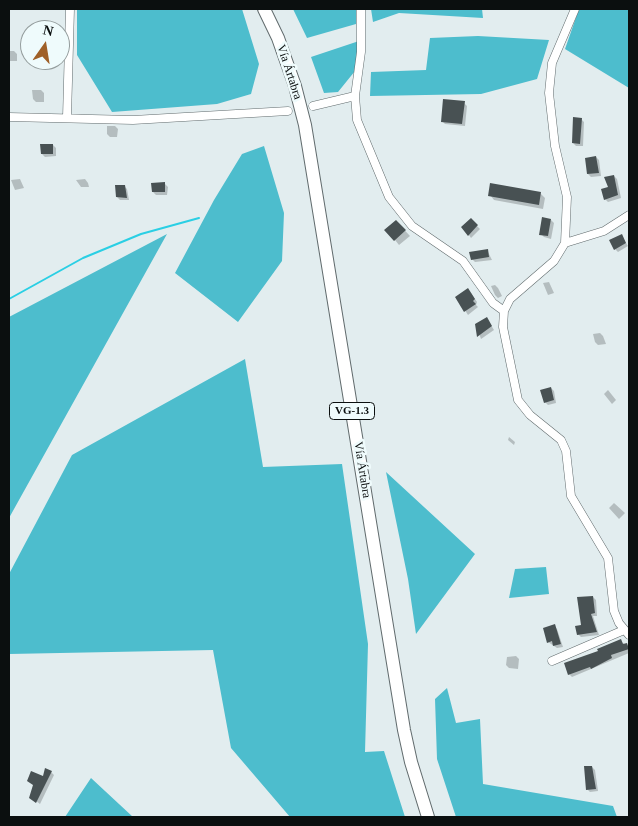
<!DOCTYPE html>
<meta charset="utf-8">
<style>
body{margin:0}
#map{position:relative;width:638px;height:826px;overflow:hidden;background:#e2edef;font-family:"Times New Roman",serif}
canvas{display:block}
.frame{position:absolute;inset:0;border:10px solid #0b0f0f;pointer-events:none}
.north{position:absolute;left:20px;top:20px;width:50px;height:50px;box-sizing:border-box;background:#effbfc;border:1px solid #949d9d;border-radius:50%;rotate:13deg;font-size:14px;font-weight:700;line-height:20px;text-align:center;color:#0b0f0f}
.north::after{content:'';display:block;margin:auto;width:18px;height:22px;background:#9f6028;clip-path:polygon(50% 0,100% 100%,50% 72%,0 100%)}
</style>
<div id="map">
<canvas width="638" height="826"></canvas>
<div class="frame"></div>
<div class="north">N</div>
</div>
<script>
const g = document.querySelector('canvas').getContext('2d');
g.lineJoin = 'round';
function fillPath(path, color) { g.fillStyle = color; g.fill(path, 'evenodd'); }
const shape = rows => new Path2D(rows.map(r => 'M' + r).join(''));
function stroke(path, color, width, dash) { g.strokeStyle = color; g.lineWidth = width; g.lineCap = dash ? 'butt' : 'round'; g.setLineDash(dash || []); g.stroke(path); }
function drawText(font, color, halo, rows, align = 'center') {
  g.font = font + ' "Times New Roman",serif'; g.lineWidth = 5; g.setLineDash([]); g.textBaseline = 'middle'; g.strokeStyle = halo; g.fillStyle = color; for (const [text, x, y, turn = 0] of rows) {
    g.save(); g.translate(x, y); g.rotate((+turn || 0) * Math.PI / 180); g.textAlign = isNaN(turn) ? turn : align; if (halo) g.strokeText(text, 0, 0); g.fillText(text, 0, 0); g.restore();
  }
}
fillPath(shape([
 [77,9,242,9,259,64,251,94,217,104,112,112,77,55],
 [293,9,356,9,356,24,307,38],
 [371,9,482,9,483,18,399,13,373,22],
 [579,9,629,9,629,88,565,49],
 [478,36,549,40,537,79,481,94,370,96,371,72,426,70,430,38],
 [359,41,355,71,338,92,324,93,311,57],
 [264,146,284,213,282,261,238,322,175,273,214,200,242,154],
 [167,234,9,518,9,317],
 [245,359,263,467,342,464,368,644,365,752,384,751,405,817,290,817,231,748,213,650,9,654,9,574,72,455],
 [386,472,475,554,416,634,408,579],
 [546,567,549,594,509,598,515,569],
 [447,688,456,723,480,719,483,784,613,806,617,817,456,817,437,759,435,699],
 [91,778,133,817,65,817]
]), '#4dbdcd');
fillPath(shape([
 [9,51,14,51,17,54,17,61,9,61],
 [32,90,41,90,44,93,44,102,36,102,33,99],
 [464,103,467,106,465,126,445,124,442,121],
 [581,119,584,122,583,146,576,146,573,143],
 [107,126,115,126,118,129,117,137,110,137,107,134],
 [53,145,56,148,56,156,45,157,42,154],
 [596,157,599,160,601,176,591,177,588,174],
 [614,176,617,179,621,198,608,202,605,199],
 [20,179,24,188,15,190,11,180],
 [85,179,88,183,89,187,81,187,76,180],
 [165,184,168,187,167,195,156,195,153,192,152,185],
 [124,186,127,189,129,200,120,200,117,197],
 [540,193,545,198,543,209,494,200,490,195],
 [471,220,480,229,471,238,469,235],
 [551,220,554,223,551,239,544,237,541,234],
 [396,221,410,236,399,245,395,240],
 [621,235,628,246,618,252,615,249],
 [487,250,492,260,475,262,472,259],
 [549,282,554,293,548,295,543,283],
 [495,285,498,288,502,296,498,298,495,295,491,286],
 [471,293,477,302,476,305,478,307,468,315,457,298],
 [489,322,494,330,481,339,476,325],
 [600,333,603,336,606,344,598,345,595,342,593,334],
 [551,388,554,391,556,403,548,405,545,402],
 [608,390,616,400,612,404,604,394],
 [509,437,515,442,514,445,508,440],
 [614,503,625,513,619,519,609,508],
 [593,597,596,600,597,616,593,616,599,635,581,637,578,634],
 [554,626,557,629,563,647,557,648,548,642],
 [620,641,629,647,629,653,572,677,569,674,600,652],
 [516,656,519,659,518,669,509,668,506,665,507,657],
 [592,767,595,770,598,791,590,792,587,789],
 [51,772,54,775,40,804,32,798,34,785,28,781,43,777]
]), '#0003');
stroke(shape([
 [9,299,83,258,141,234,199,218]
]), '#2acfe4', 2);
fillPath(shape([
 [443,99,465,101,462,124,441,122],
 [573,117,582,118,580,144,572,143],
 [40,144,53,144,53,154,41,154],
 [596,156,599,173,587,174,585,158],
 [614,175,618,195,604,200,601,189,608,187,604,177],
 [165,182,165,192,152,192,151,183],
 [490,183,541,192,539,205,488,196],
 [115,185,125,185,127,198,116,197],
 [542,217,551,219,548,236,539,235],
 [471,218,478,225,468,236,461,227],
 [396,220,406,230,394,241,384,230],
 [622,234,626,243,614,250,609,240],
 [488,249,489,257,471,260,469,252],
 [468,288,475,299,473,301,476,304,464,312,455,297],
 [487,317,492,326,477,337,475,324],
 [551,387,554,400,544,403,540,390],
 [593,596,595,613,591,614,597,632,577,635,575,626,581,625,577,597],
 [555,624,561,644,553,646,552,641,547,643,543,628],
 [621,639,623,644,627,643,629,649,611,655,612,658,591,669,590,667,568,675,564,663,598,651,597,649],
 [584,766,592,766,596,789,586,790],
 [45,768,52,771,36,803,29,798,33,785,27,781,31,771,43,776]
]), '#485153');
const minor = shape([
 [361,9,361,52,355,96,357,120,389,197,412,226,463,261,493,303,504,311],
 [575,9,552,63,549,93,555,146,567,197,565,243,554,261,510,299,504,311,503,327,518,400,530,415,561,440,566,451,571,496,608,558,614,611,619,623,629,635],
 [313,106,355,96],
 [9,117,133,120,288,111],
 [67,117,70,9],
 [565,243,604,231,629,215],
 [552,661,624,630]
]);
const trunk = shape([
 [264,9,278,38,295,86,305,125,404,730,411,762,428,817]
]);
stroke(minor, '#616b6d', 9);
stroke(trunk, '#616b6d', 14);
stroke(minor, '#fff', 8);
stroke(trunk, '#fff', 12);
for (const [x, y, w] of [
 [352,411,45]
]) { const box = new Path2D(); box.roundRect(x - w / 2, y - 8.5, w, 17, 4); g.fillStyle = '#effbfc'; g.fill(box); stroke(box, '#0b0f0f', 1); }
drawText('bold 11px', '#0b0f0f', null, [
 ["VG-1.3",352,411]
]);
drawText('12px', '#0b0f0f', '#effbfc', [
 ["Vía Ártabra",289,72,72],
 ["Vía Ártabra",362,470,81]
]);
</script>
